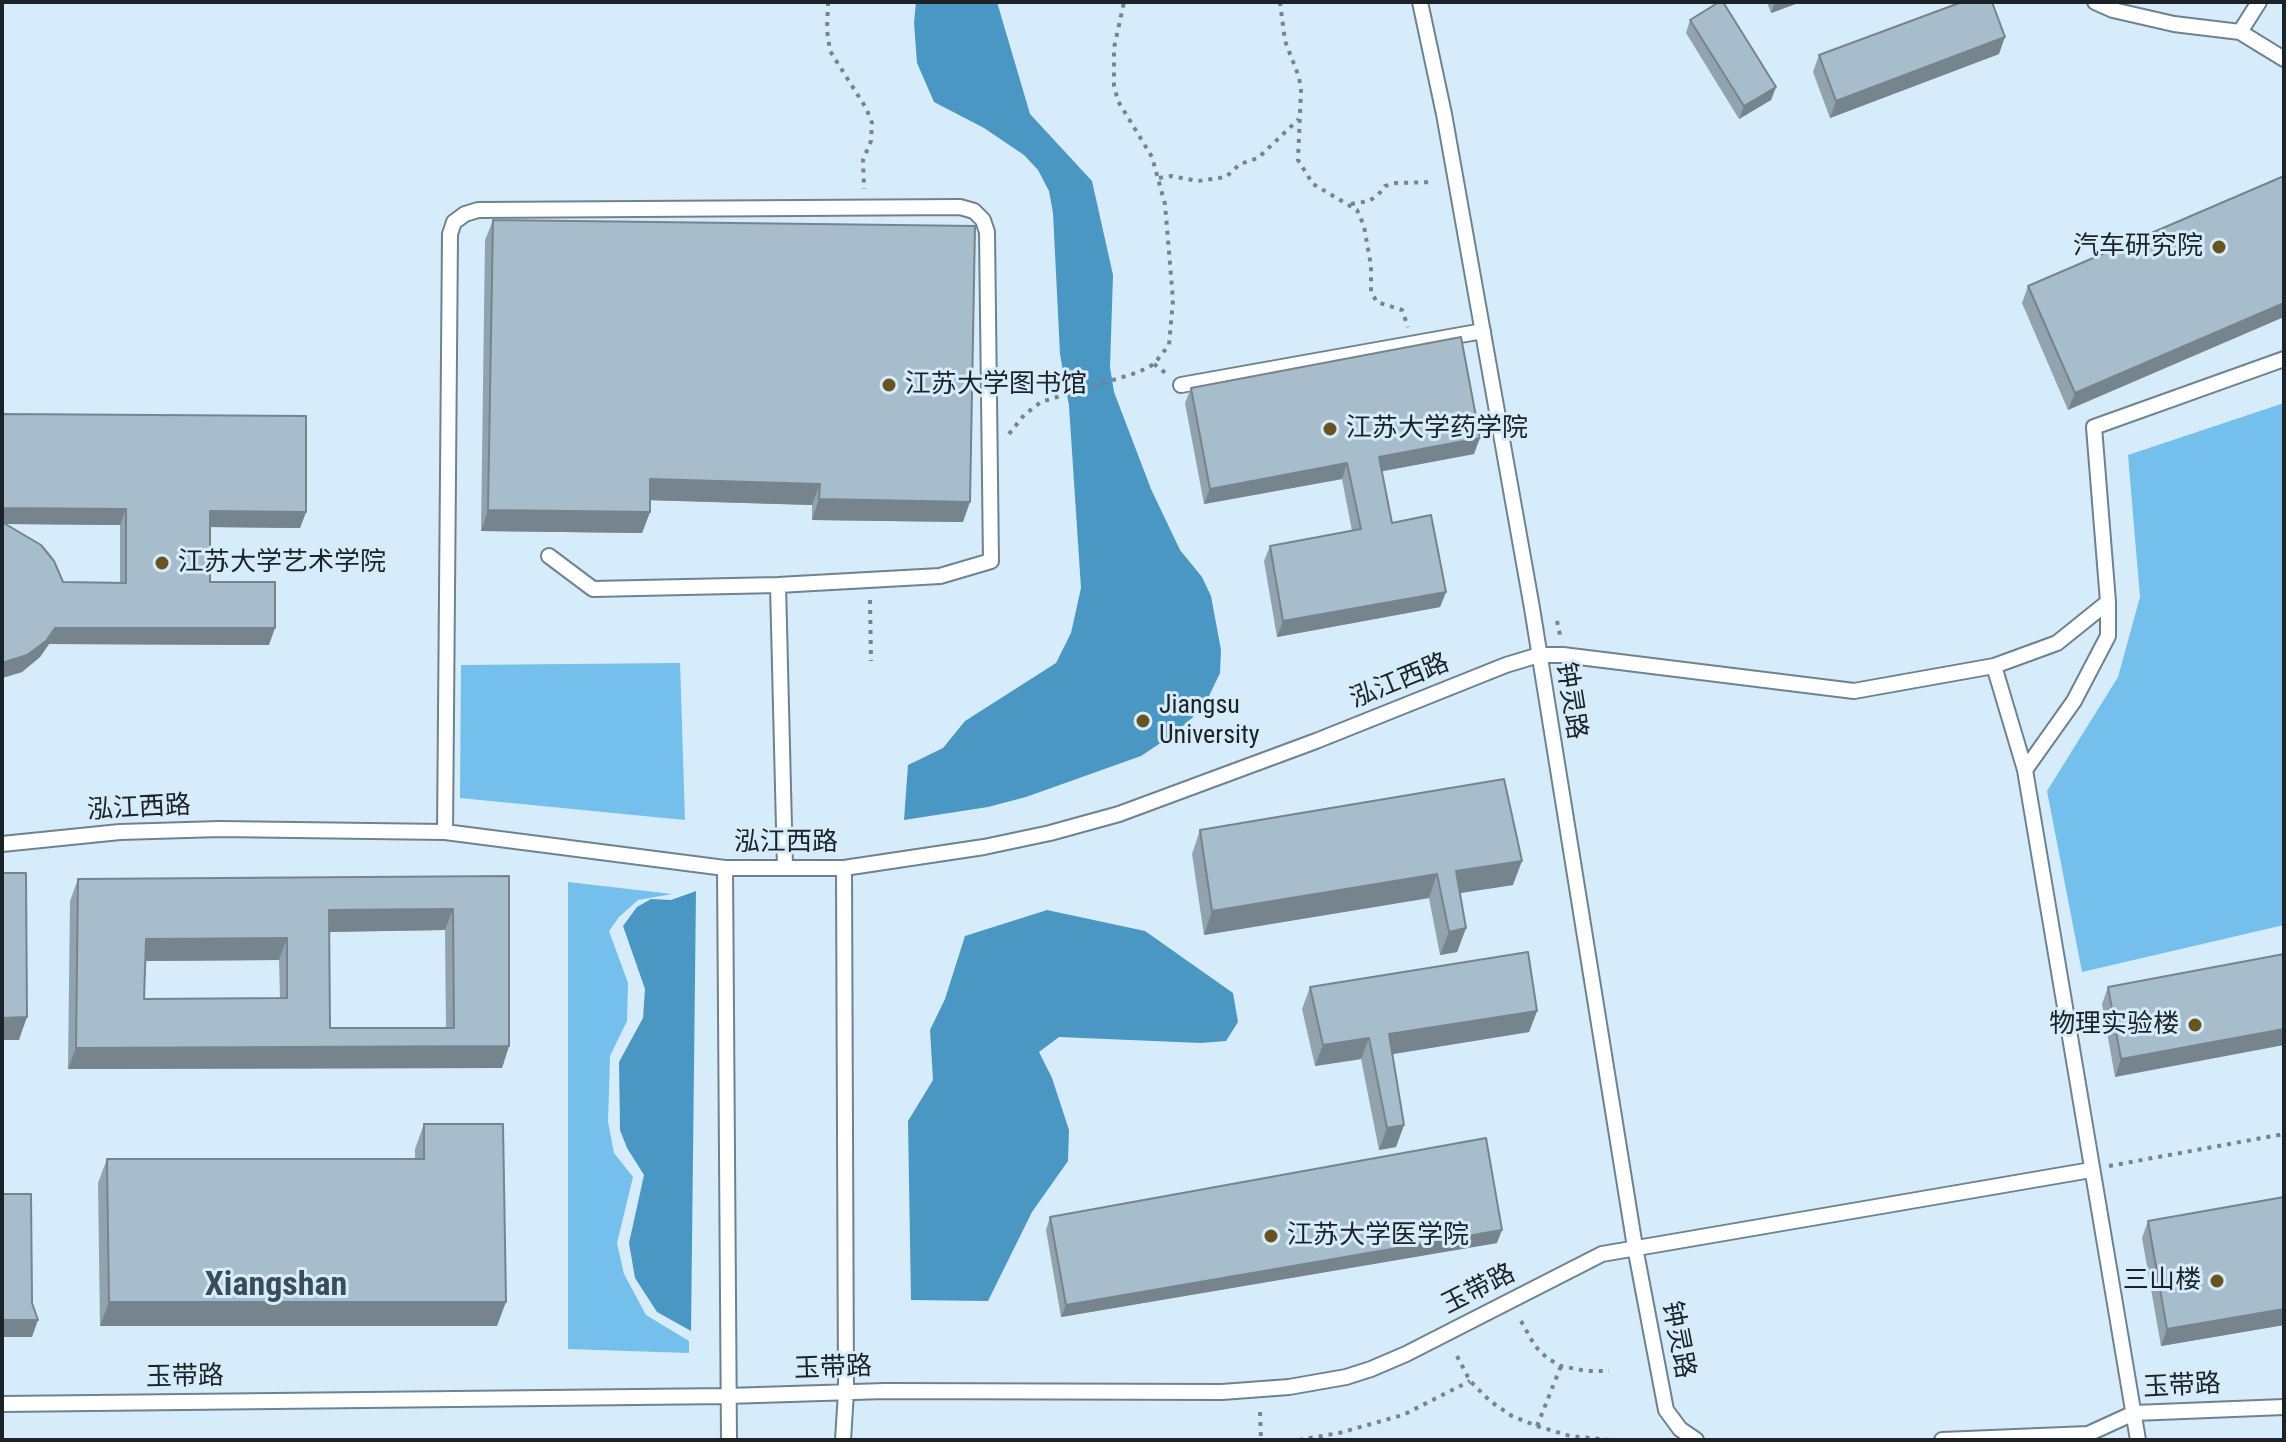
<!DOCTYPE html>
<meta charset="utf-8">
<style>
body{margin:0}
#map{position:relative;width:2286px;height:1442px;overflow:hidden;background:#d6ecfb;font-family:"Roboto Condensed",sans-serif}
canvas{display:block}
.frame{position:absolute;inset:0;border:4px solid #1b2328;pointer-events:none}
</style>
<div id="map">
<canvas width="2286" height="1442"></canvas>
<div class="frame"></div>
</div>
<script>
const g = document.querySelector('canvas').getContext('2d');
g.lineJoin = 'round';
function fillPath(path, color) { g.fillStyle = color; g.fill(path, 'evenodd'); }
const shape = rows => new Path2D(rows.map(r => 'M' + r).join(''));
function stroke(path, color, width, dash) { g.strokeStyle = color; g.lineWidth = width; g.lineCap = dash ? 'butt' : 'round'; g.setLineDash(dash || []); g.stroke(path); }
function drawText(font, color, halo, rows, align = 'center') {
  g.font = font + ' "Roboto Condensed","Noto Sans SC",sans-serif'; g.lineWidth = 6; g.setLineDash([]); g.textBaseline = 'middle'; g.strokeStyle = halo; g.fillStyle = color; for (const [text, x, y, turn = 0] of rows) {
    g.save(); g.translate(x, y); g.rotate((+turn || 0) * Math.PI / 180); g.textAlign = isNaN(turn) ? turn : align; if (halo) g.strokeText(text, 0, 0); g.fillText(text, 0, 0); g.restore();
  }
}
fillPath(shape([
 [2284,403,2284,925,2082,972,2047,791,2118,677,2140,597,2128,455],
 [680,663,685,820,460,798,461,665],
 [568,882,672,894,638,900,619,917,609,931,628,983,627,1021,610,1056,608,1122,614,1153,633,1177,617,1243,624,1274,646,1315,689,1341,689,1353,568,1349]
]), '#74bfec');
fillPath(shape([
 [916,2,997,2,1030,114,1092,181,1113,275,1110,367,1114,392,1151,489,1180,550,1202,577,1211,596,1221,650,1220,673,1208,698,1192,718,1171,736,1141,756,1026,797,988,807,904,820,908,765,943,748,965,721,1056,663,1071,633,1081,588,1069,406,1060,354,1053,213,1049,191,1038,170,1024,155,984,128,934,102,917,63,914,23],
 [696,891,691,1331,657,1312,635,1278,629,1243,644,1175,627,1148,620,1130,619,1062,643,1018,645,989,623,926,637,907,651,899,671,900],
 [1047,910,1145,931,1233,993,1238,1022,1226,1041,1201,1043,1059,1037,1039,1052,1052,1078,1069,1130,1068,1161,1032,1212,988,1301,911,1300,908,1121,933,1080,930,1030,945,999,965,936]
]), '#4b97c4');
const service = shape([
 [1420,2,1444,114,1532,608,1635,1247,1666,1410,1680,1429,1696,1440],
 [2095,2,2113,10,2174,24,2240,32,2284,59],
 [2240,32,2259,2],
 [1181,385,1483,331],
 [778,585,785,868],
 [2108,602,2108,636,2074,701,2025,770,2138,1440],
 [1994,666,2025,770],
 [445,832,450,234,454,222,465,214,478,210,960,207,974,211,983,220,987,232,991,561,940,576,778,585,593,589,549,556],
 [2,844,120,832,220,829,445,832,725,868,844,868,984,847,1050,833,1119,814,1316,741,1506,665,1539,655,1563,655,1854,691,1994,666,2057,643,2108,602,2094,427,2284,359],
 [725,868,729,1440],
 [2,1404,727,1396,885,1391,1222,1392,1289,1387,1346,1377,1371,1369,1406,1354,1602,1254,2091,1170],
 [843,1440,846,1392,844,868],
 [1942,1440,2088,1434,2134,1413,2284,1407]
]);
stroke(service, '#6e828f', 18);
stroke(shape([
 [828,2,827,30,830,51,866,108,872,123,871,141,863,160,864,189],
 [1280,2,1285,41,1299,77,1301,91,1298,160,1313,184,1357,210,1364,226,1371,266,1371,292,1377,302,1402,310,1408,327],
 [1159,178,1171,176,1198,181,1226,177,1240,164,1258,158,1299,119],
 [1351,204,1369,201,1378,195,1385,186,1396,183,1434,182],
 [1154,364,1168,375],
 [1009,434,1024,415,1041,402,1139,372,1154,364,1169,345,1173,300,1165,204,1152,157,1118,101,1114,86,1114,48,1124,2],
 [870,600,871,661],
 [1557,621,1560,635],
 [1567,676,1573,709],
 [2109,1166,2284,1134],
 [1521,1321,1535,1346,1547,1358,1561,1366,1586,1371,1609,1371],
 [1457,1356,1470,1381,1490,1401,1512,1416,1537,1426,1570,1436,1610,1440],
 [1260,1412,1261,1440],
 [1537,1426,1561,1366],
 [1299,1440,1339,1433,1403,1415,1470,1381]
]), '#75848e', 4, [4, 6]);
stroke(service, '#fff', 14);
fillPath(shape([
 [1767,2,1801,2,1771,13],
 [1690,20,1776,87,1771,100,1739,119,1686,33],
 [1999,54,1830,118,1813,72,1819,55],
 [2284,176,2068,410,2022,303,2028,286],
 [493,220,963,522,812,520,812,505,650,500,650,512,642,533,481,531,485,240],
 [1191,388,1474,454,1382,471,1392,523,1446,592,1440,607,1277,637,1264,561,1270,546,1352,531,1342,479,1204,504,1185,403],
 [2,414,306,512,300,528,210,527,210,582,269,645,49,644,40,657,22,672,2,678],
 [7,524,120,525,120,583,63,582],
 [1200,830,1513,885,1460,893,1466,928,1457,952,1440,955,1429,898,1204,935,1192,854],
 [509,876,509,1046,502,1068,68,1069,70,901,78,879],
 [445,930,446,1028,330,1028,329,932],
 [279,960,280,998,144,999,146,961],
 [2284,954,2115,1077,2102,1004,2108,987],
 [1310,987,1537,1011,1529,1032,1392,1054,1404,1125,1396,1147,1379,1150,1361,1059,1315,1066,1302,1009],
 [424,1124,497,1326,100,1326,98,1183,107,1159,415,1159,415,1149],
 [2284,1197,2284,1325,2161,1346,2142,1238,2148,1221],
 [1050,1217,1497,1243,1061,1317,1046,1230]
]), '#90a3af');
fillPath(shape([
 [1775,2,1801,2,1771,13],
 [2005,37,1999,54,1830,118,1836,101],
 [1776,87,1771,100,1739,119,1744,106],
 [2284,303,2284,317,2068,410,2075,393],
 [1480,438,1474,454,1373,473,1379,457],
 [1347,463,1342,479,1204,504,1210,489],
 [650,479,820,484,812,505,643,500],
 [819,499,970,502,963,522,812,520],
 [2,508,126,509,120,525,2,524],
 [488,510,650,512,642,533,481,531],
 [210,511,306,512,300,528,205,527],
 [1446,592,1440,607,1277,637,1283,621],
 [55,628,275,628,269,645,49,644,40,657,22,672,2,678,2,663],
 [1522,861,1513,885,1447,895,1456,871],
 [1437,874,1429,898,1204,935,1212,911],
 [453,909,445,930,321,932,329,910],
 [1466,928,1457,952,1440,955,1449,932],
 [287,938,279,960,139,961,146,939],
 [1537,1011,1529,1032,1381,1056,1389,1034],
 [27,1017,19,1040,2,1040,2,1018],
 [2284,1029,2284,1045,2115,1077,2121,1059],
 [1369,1038,1361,1059,1315,1066,1323,1045],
 [509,1046,502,1068,68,1069,76,1048],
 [1404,1125,1396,1147,1379,1150,1387,1128],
 [1502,1230,1497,1243,1061,1317,1066,1305],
 [109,1302,506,1302,497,1326,100,1326],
 [2284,1309,2284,1325,2161,1346,2167,1329],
 [2,1320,38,1320,32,1337,2,1337]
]), '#76848e');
const building = shape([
 [1719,2,1723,2,1776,87,1744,106,1690,20,1719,2],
 [1962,2,1992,2,2005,37,1836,101,1819,55,1962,2],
 [2284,176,2284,303,2075,393,2028,286,2284,176],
 [493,220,975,226,970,502,819,499,820,484,650,479,650,512,488,510,493,220],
 [1461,337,1480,438,1379,457,1392,523,1431,515,1446,592,1283,621,1270,546,1361,529,1347,463,1210,489,1191,388,1461,337],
 [2,414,306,416,306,512,210,511,210,582,275,582,275,628,55,628,46,641,27,655,2,663,2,522,41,545,54,561,63,582,126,583,126,509,2,508,2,414],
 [1504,779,1522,861,1456,871,1466,928,1449,932,1437,874,1212,911,1200,830,1504,779],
 [2,873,26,873,27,1017,2,1018,2,873],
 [509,876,509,1046,76,1048,78,879,509,876],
 [453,909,454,1028,330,1028,329,910,453,909],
 [287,938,287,998,144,999,146,939,287,938],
 [1528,952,1537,1011,1389,1034,1404,1125,1387,1128,1369,1038,1323,1045,1310,987,1528,952],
 [2284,954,2284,1029,2121,1059,2108,987,2284,954],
 [424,1124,503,1124,506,1302,109,1302,107,1159,424,1159,424,1124],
 [1486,1138,1502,1230,1066,1305,1050,1217,1486,1138],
 [2,1194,31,1194,32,1303,38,1320,2,1320,2,1194],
 [2284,1197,2284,1309,2167,1329,2148,1221,2284,1197]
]);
fillPath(building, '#a8bdcb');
stroke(building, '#76848e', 2);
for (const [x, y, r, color] of [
 [2219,247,8,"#6a5323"],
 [889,385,8,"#6a5323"],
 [1330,429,8,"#6a5323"],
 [162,563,8,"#6a5323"],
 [1143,721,8,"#6a5323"],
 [2195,1025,8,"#6a5323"],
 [1271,1236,8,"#6a5323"],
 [2217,1281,8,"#6a5323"]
]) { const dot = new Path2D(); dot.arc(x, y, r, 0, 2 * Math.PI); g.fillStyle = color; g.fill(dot); stroke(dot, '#d6ecfb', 3); }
drawText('26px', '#1b2328', '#d6ecfb', [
 ["汽车研究院",2203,247,"right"],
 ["江苏大学图书馆",905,385],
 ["江苏大学药学院",1346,429],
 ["江苏大学艺术学院",178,563],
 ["Jiangsu",1159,706],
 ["University",1159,736],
 ["物理实验楼",2179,1025,"right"],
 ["江苏大学医学院",1287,1236],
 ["三山楼",2201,1281,"right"]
], 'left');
drawText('26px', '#1b2328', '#d6ecfb', [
 ["泓江西路",1400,682,-22],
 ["钟灵路",1570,701,81],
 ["泓江西路",139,809,-3],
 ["泓江西路",786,843],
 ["玉带路",1479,1290,-27],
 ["钟灵路",1677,1340,79],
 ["玉带路",833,1369,-2],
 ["玉带路",185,1378,-1],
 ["玉带路",2182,1387,-3]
]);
drawText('bold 34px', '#394c57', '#d6ecfb', [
 ["Xiangshan",276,1286]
]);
</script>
